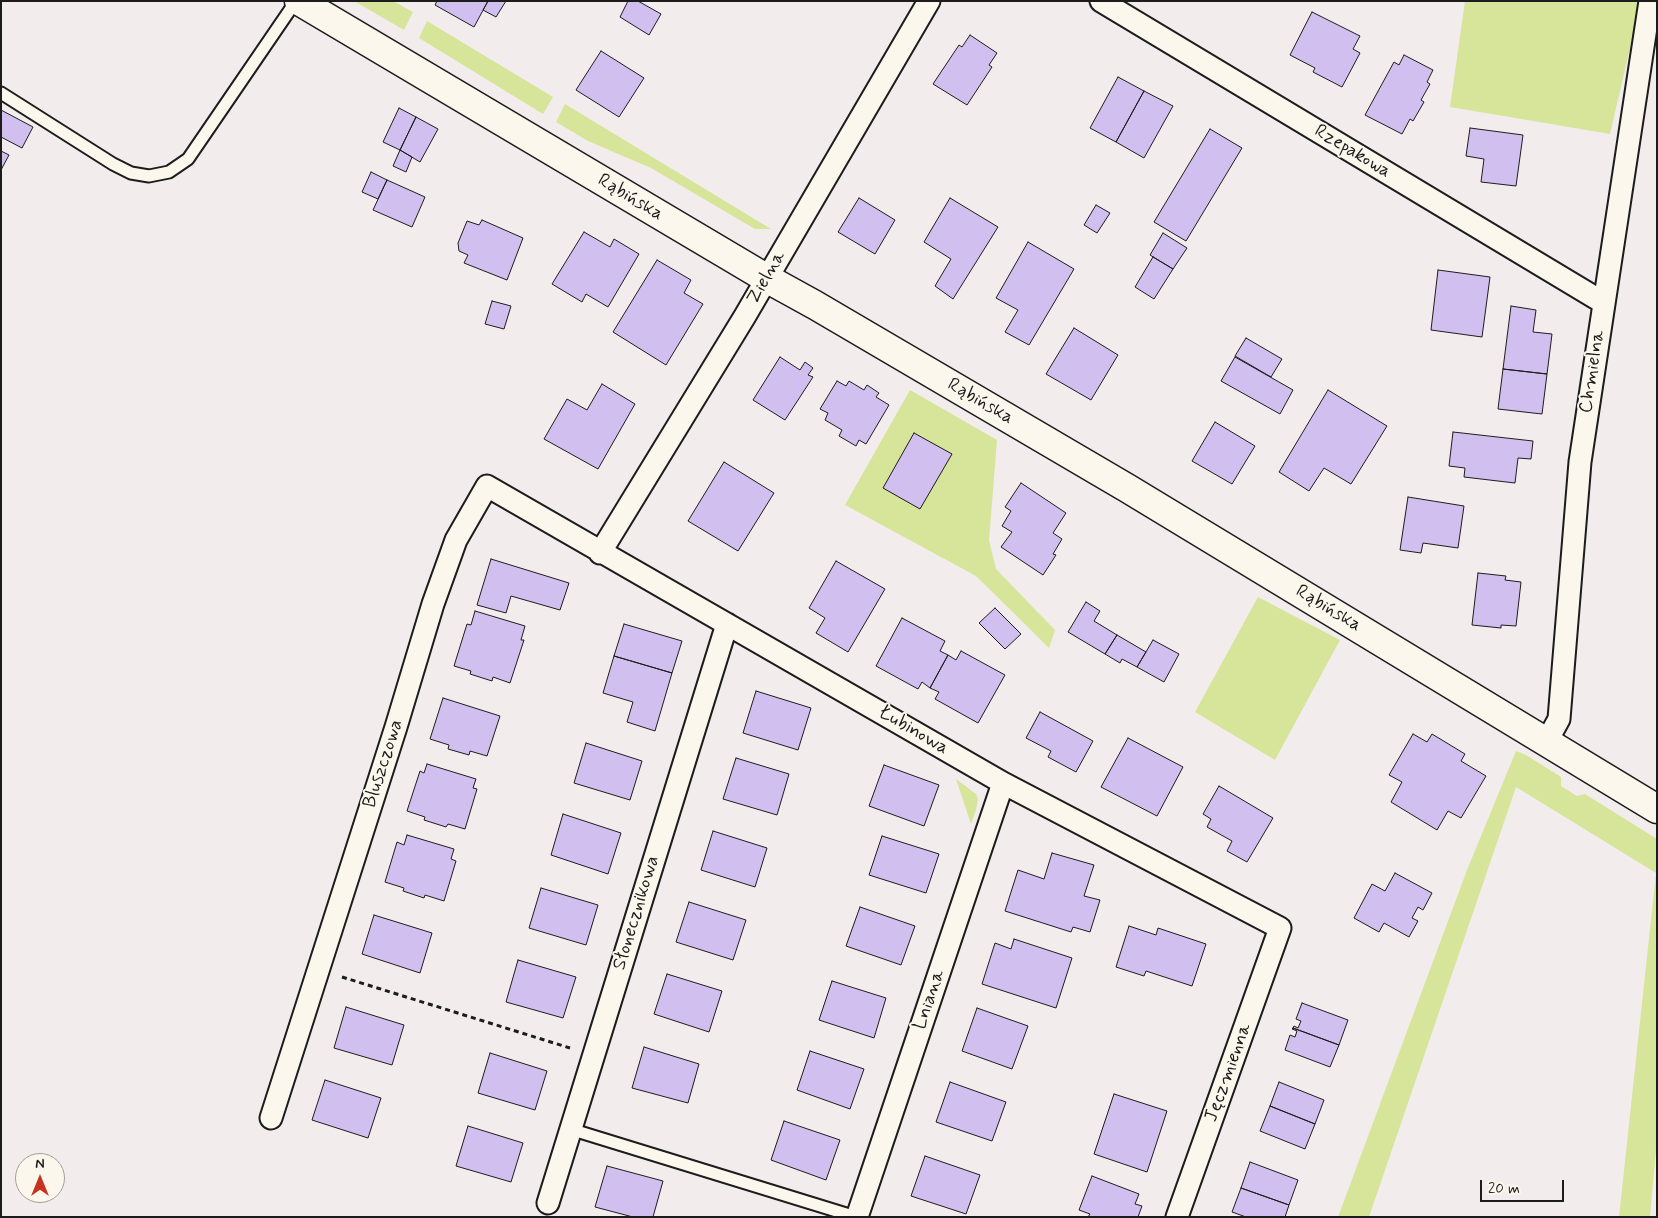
<!DOCTYPE html>
<meta charset="utf-8">
<style>
body{margin:0}
#map{position:relative;width:1658px;height:1218px;overflow:hidden;background:#f3eced;font-family:Mynerve,sans-serif}
canvas{display:block}
.frame{position:absolute;inset:0;border:2px solid #1c1c1c;pointer-events:none}
.north{position:absolute;left:15px;top:1153px;width:50px;height:50px;box-sizing:border-box;background:#fbf7ec;border:1px solid #a29f99;border-radius:50%;rotate:0deg;font-size:14px;font-weight:700;line-height:20px;text-align:center;color:#1c1c1c}
.north::after{content:'';display:block;margin:auto;width:18px;height:22px;background:#c8321e;clip-path:polygon(50% 0,100% 100%,50% 72%,0 100%)}
.scale{position:absolute;left:1480px;top:1180px;width:84px;height:22px;box-sizing:border-box;border:2px solid #1c1c1c;border-top:0;padding-left:6px;font-size:15px;line-height:18px;white-space:nowrap;color:#1c1c1c;-webkit-text-stroke:4px #fbf7ec;paint-order:stroke}
</style>
<div id="map">
<canvas width="1658" height="1218"></canvas>
<div class="frame"></div>
<div class="north">N</div>
<div class="scale">20 m</div>
</div>
<script>
const g = document.querySelector('canvas').getContext('2d');
g.lineJoin = 'round';
function fillPath(path, color) { g.fillStyle = color; g.fill(path, 'evenodd'); }
const shape = rows => new Path2D(rows.map(r => 'M' + r).join(''));
function stroke(path, color, width, dash) { g.strokeStyle = color; g.lineWidth = width; g.lineCap = dash ? 'butt' : 'round'; g.setLineDash(dash || []); g.stroke(path); }
function drawText(font, color, halo, rows, align = 'center') {
  g.font = font + ' Mynerve,sans-serif'; g.lineWidth = 4; g.setLineDash([]); g.textBaseline = 'middle'; g.strokeStyle = halo; g.fillStyle = color; for (const [text, x, y, turn = 0] of rows) {
    g.save(); g.translate(x, y); g.rotate((+turn || 0) * Math.PI / 180); g.textAlign = isNaN(turn) ? turn : align; if (halo) g.strokeText(text, 0, 0); g.fillText(text, 0, 0); g.restore();
  }
}
fillPath(shape([
 [354,1,393,1,413,12,404,30],
 [1465,1,1641,1,1610,134,1450,107],
 [427,21,553,97,543,114,419,38],
 [565,104,771,229,755,229,651,168,588,141,556,122],
 [910,390,997,440,989,540,996,569,1055,630,1049,648,976,576,845,505],
 [1258,597,1340,640,1275,760,1195,712],
 [1516,751,1526,755,1561,777,1561,786,1577,796,1585,794,1657,839,1657,1138,1650,1217,1619,1217,1656,873,1516,787,1369,1217,1338,1217,1467,870],
 [956,779,976,794,978,799,976,810,971,824]
]), '#d6e599');
const building = shape([
 [437,1,488,1,474,27,435,5,437,1],
 [488,1,506,1,496,17,483,10,488,1],
 [628,1,638,1,661,14,649,35,620,17,628,1],
 [1312,12,1360,36,1353,49,1360,53,1342,87,1313,72,1315,68,1290,55,1312,12],
 [970,35,997,53,989,65,992,67,967,105,933,84,959,45,962,47,970,35],
 [601,51,644,78,619,117,576,90,601,51],
 [1404,55,1433,70,1427,82,1430,84,1421,100,1424,102,1413,121,1410,119,1402,134,1365,115,1394,62,1399,65,1404,55],
 [1118,77,1144,91,1116,142,1090,128,1118,77],
 [1144,91,1173,106,1144,158,1116,142,1144,91],
 [399,108,416,117,400,150,383,142,399,108],
 [1,110,33,127,22,148,1,137,1,110],
 [416,117,438,129,420,162,400,150,416,117],
 [1470,128,1523,135,1516,186,1481,182,1484,159,1466,156,1470,128],
 [1210,129,1242,148,1186,241,1154,222,1210,129],
 [400,150,412,157,406,172,393,166,400,150],
 [1,151,9,155,1,170,1,151],
 [371,172,387,180,378,199,362,192,371,172],
 [387,180,425,197,412,227,373,210,387,180],
 [859,198,895,220,875,254,838,232,859,198],
 [950,198,998,227,953,299,935,286,951,259,924,242,950,198],
 [1096,205,1110,213,1097,233,1084,225,1096,205],
 [482,220,523,238,507,280,464,263,468,255,459,251,458,243,467,221,479,225,482,220],
 [584,232,610,247,614,239,639,254,608,307,586,294,582,302,552,284,584,232],
 [1163,233,1187,248,1173,269,1150,255,1163,233],
 [1028,242,1074,269,1029,345,1005,332,1018,310,996,298,1028,242],
 [1153,257,1173,269,1154,299,1135,287,1153,257],
 [657,260,691,280,684,293,703,304,666,365,613,332,657,260],
 [1438,270,1490,277,1482,337,1431,330,1438,270],
 [492,301,511,306,504,329,485,324,492,301],
 [1511,306,1536,310,1533,332,1552,334,1547,374,1503,369,1511,306],
 [1074,328,1118,355,1091,400,1046,374,1074,328],
 [1246,338,1282,359,1271,377,1235,356,1246,338],
 [780,357,800,370,805,362,813,368,808,375,813,377,785,420,753,400,780,357],
 [1235,357,1293,390,1280,414,1221,381,1235,357],
 [1503,369,1547,374,1542,414,1498,409,1503,369],
 [837,381,846,386,849,381,864,390,867,385,879,393,876,397,889,405,866,444,859,440,856,446,839,436,842,430,825,420,828,413,820,409,837,381],
 [602,384,635,404,598,469,544,439,567,399,587,410,602,384],
 [1328,390,1387,426,1351,484,1324,468,1309,491,1279,472,1328,390],
 [1215,422,1255,446,1232,484,1192,461,1215,422],
 [1453,432,1533,441,1531,459,1518,458,1515,483,1464,477,1465,468,1449,466,1453,432],
 [914,433,952,454,920,509,883,488,914,433],
 [724,462,774,493,738,551,688,521,724,462],
 [1021,483,1066,513,1053,533,1062,539,1053,554,1056,555,1043,575,1001,547,1012,532,1002,526,1011,511,1005,507,1021,483],
 [1408,497,1464,506,1458,548,1423,543,1421,553,1400,550,1408,497],
 [491,559,569,583,560,610,511,596,506,613,477,605,491,559],
 [836,561,885,589,848,652,816,633,825,618,809,608,836,561],
 [1478,573,1506,576,1505,580,1521,582,1516,626,1501,625,1501,628,1472,625,1478,573],
 [1086,602,1100,611,1094,621,1117,635,1105,654,1068,632,1086,602],
 [995,608,1021,634,1005,649,979,623,995,608],
 [475,611,525,626,521,640,524,640,510,683,493,677,492,681,470,674,471,671,454,666,467,624,471,625,475,611],
 [902,618,945,641,940,651,948,655,930,688,922,682,918,689,876,666,902,618],
 [624,624,682,641,672,673,614,656,624,624],
 [1117,635,1146,652,1137,667,1122,659,1120,663,1105,654,1117,635],
 [1153,640,1179,654,1164,682,1137,667,1153,640],
 [961,651,1005,675,978,723,935,699,939,692,930,688,948,655,956,660,961,651],
 [614,656,672,673,655,731,627,722,633,702,603,693,614,656],
 [756,691,811,708,798,750,743,733,756,691],
 [443,698,500,716,487,756,470,751,469,755,448,749,449,745,430,739,443,698],
 [1040,712,1093,741,1076,772,1048,757,1051,751,1026,738,1040,712],
 [1413,734,1427,742,1432,734,1465,754,1461,761,1486,776,1461,818,1448,811,1437,830,1391,802,1402,782,1389,775,1413,734],
 [1128,738,1183,767,1157,816,1101,787,1128,738],
 [586,743,642,761,630,800,574,783,586,743],
 [736,758,789,774,777,815,723,799,736,758],
 [427,764,476,779,473,788,477,789,465,829,448,824,446,827,424,820,425,817,407,811,420,771,424,773,427,764],
 [884,765,939,785,924,826,869,806,884,765],
 [1219,786,1273,818,1247,862,1227,851,1232,841,1207,827,1211,819,1203,814,1219,786],
 [563,814,621,833,608,874,551,855,563,814],
 [713,831,767,848,755,887,701,870,713,831],
 [407,835,454,849,451,859,456,861,444,901,425,895,424,898,403,891,404,888,385,882,397,842,404,845,407,835],
 [882,836,939,854,926,893,869,875,882,836],
 [1052,853,1094,865,1084,896,1100,900,1090,932,1073,927,1071,932,1005,911,1018,870,1044,879,1052,853],
 [1395,873,1432,893,1423,910,1418,907,1412,918,1418,921,1409,937,1384,923,1379,932,1354,918,1372,884,1385,891,1395,873],
 [541,888,598,905,586,945,529,928,541,888],
 [689,902,746,920,733,960,676,942,689,902],
 [860,907,915,926,901,965,846,946,860,907],
 [374,915,432,933,420,973,362,954,374,915],
 [1129,926,1156,935,1158,928,1206,944,1192,986,1146,971,1144,976,1116,967,1129,926],
 [1014,939,1072,958,1056,1008,982,984,995,943,1011,949,1014,939],
 [518,960,576,977,563,1018,506,1002,518,960],
 [667,974,722,991,709,1032,654,1014,667,974],
 [832,981,886,998,874,1038,819,1020,832,981],
 [1302,1003,1348,1020,1339,1045,1293,1028,1294,1026,1298,1028,1301,1021,1296,1019,1302,1003],
 [346,1007,404,1025,392,1065,334,1048,346,1007],
 [977,1008,1028,1026,1012,1069,962,1051,977,1008],
 [1293,1028,1339,1045,1330,1067,1285,1050,1290,1035,1295,1037,1297,1031,1292,1029,1293,1028],
 [644,1047,699,1064,688,1103,632,1088,644,1047],
 [810,1051,864,1069,850,1109,797,1090,810,1051],
 [490,1053,547,1071,535,1110,478,1093,490,1053],
 [325,1080,381,1098,368,1138,312,1120,325,1080],
 [950,1082,1006,1102,992,1141,936,1122,950,1082],
 [1279,1082,1324,1100,1315,1124,1270,1106,1279,1082],
 [1114,1094,1167,1111,1147,1172,1094,1154,1114,1094],
 [1270,1106,1315,1124,1305,1149,1260,1131,1270,1106],
 [784,1121,840,1140,826,1180,771,1160,784,1121],
 [468,1126,523,1143,511,1182,456,1166,468,1126],
 [925,1156,980,1175,966,1214,911,1196,925,1156],
 [1250,1162,1298,1180,1289,1205,1241,1188,1250,1162],
 [607,1166,663,1181,653,1217,633,1217,595,1207,607,1166],
 [1092,1176,1139,1194,1135,1204,1142,1206,1138,1217,1088,1217,1090,1214,1079,1210,1092,1176],
 [1241,1188,1289,1205,1285,1217,1246,1217,1232,1212,1241,1188]
]);
fillPath(building, '#d1bfef');
stroke(building, '#1c1c1c', 1);
const lane = shape([
 [1,93,113,164,131,173,149,176,169,172,188,159,296,1],
 [570,1129,856,1217]
]);
const street = shape([
 [1101,1,1604,303],
 [600,553,745,316,929,1],
 [1547,741,1559,719,1580,462,1650,1],
 [271,1118,396,727,433,604,456,540,487,486,1003,783,1280,928,1177,1217],
 [548,1203,727,624],
 [857,1217,1003,783]
]);
const secondary = shape([
 [299,1,766,278,815,305,1127,488,1657,809]
]);
stroke(lane, '#1c1c1c', 15);
stroke(street, '#1c1c1c', 25);
stroke(secondary, '#1c1c1c', 31);
stroke(shape([
 [342,977,570,1048]
]), '#1c1c1c', 3, [5, 4]);
stroke(lane, '#fbf7ec', 11);
stroke(street, '#fbf7ec', 21);
stroke(secondary, '#fbf7ec', 28);
drawText('19px', '#1c1c1c', '#fbf7ec', [
 ["Rzepakowa",1352,152,31],
 ["Rąbińska",630,198,31],
 ["Zielna",767,278,-60],
 ["Chmielna",1593,372,-81],
 ["Rąbińska",980,402,30],
 ["Rąbińska",1328,609,31],
 ["Łubinowa",913,731,30],
 ["Bluszczowa",384,764,-72],
 ["Słonecznikowa",637,913,-73],
 ["Lniana",930,1000,-71],
 ["Jęczmienna",1229,1073,-70]
]);
</script>
